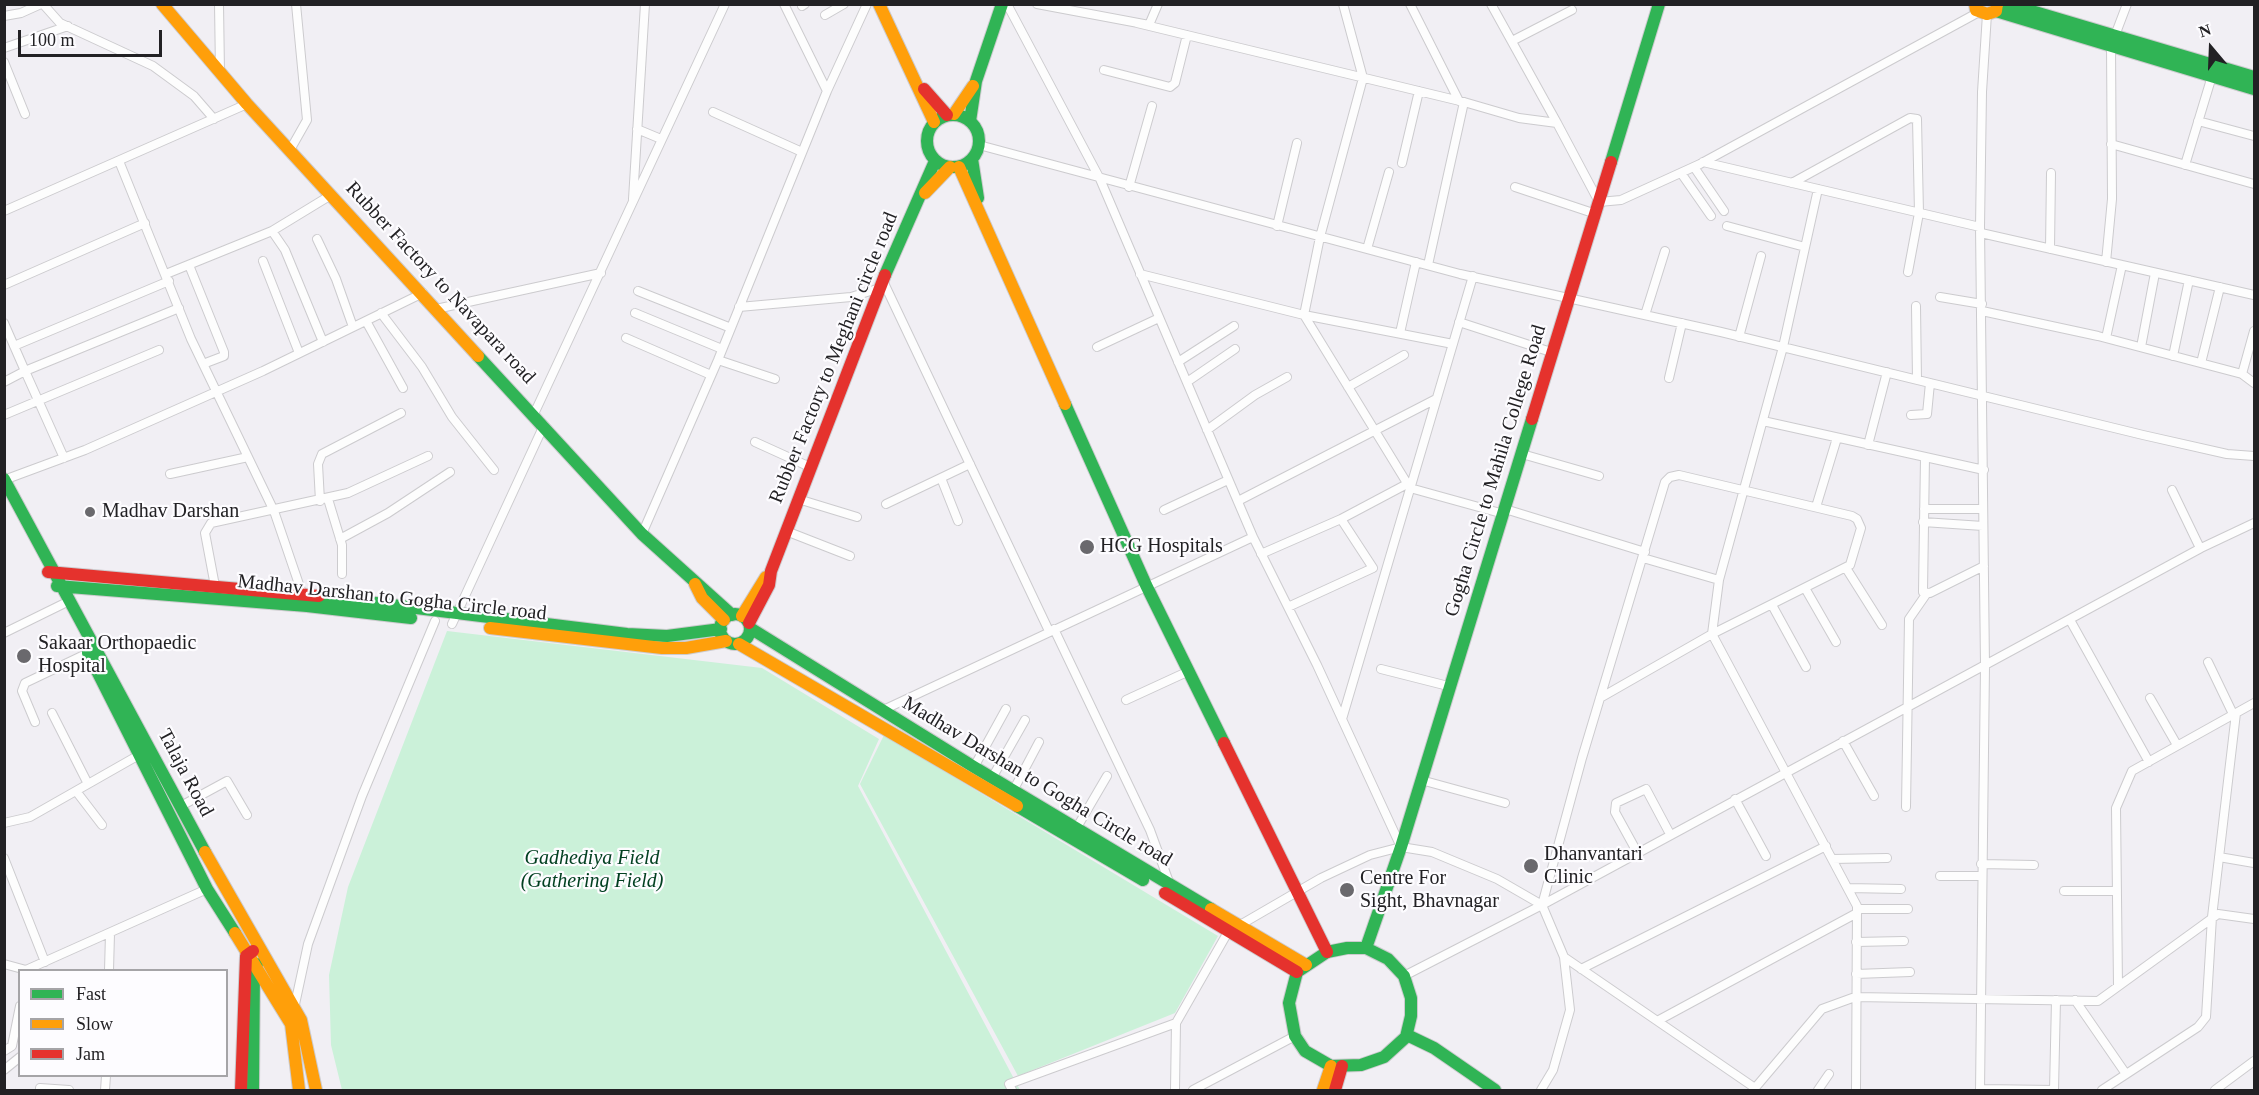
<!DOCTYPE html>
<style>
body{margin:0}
#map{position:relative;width:2259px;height:1095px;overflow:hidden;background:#f1eff4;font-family:"Times New Roman",serif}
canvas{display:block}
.frame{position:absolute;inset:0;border:6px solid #222124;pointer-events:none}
.legend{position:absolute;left:18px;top:969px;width:210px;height:108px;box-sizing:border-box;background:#fdfcff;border:2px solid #a5a4a7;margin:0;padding:8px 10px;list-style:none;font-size:18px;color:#222124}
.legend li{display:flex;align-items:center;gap:12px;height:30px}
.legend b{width:30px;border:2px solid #a5a4a7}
.north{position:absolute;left:2181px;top:18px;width:60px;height:60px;-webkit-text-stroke:4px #fdfcff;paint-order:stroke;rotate:341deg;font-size:16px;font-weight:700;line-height:24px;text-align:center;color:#222124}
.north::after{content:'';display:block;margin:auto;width:21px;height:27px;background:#222124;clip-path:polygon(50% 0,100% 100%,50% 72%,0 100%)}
.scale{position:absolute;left:18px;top:30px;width:144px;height:27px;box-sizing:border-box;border:3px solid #222124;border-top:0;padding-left:8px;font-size:18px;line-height:21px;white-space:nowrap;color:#222124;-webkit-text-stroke:4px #fdfcff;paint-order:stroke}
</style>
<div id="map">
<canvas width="2259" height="1095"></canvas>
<div class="frame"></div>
<ul class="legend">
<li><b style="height:8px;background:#30b455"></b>Fast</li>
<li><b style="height:8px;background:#ff9f0a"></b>Slow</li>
<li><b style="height:8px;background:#e5322d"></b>Jam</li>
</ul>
<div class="north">N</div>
<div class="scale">100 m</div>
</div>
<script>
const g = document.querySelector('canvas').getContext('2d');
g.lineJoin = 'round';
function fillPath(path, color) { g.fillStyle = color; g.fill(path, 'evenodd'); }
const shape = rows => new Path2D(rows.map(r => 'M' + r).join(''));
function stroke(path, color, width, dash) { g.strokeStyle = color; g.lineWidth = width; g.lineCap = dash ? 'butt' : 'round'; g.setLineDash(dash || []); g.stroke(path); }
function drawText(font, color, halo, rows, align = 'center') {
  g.font = font + ' "Times New Roman",serif'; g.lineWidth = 4.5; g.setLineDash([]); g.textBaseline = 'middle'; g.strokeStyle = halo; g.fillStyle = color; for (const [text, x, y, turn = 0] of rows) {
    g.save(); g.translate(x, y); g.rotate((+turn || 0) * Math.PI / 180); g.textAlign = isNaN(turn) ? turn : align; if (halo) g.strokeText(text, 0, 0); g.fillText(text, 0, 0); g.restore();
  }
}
fillPath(shape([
 [447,631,762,668,879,739,858,786,1020,1090,342,1090,331,1045,329,975,348,887],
 [884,735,1218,936,1175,1013,1018,1076,860,784]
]), '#cbf1d9');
const street = shape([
 [43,4,60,23,153,66,194,96,214,119],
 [219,4,220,72],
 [784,4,827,91,867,4],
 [1007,4,1100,179,1253,537,1317,665,1401,847],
 [1037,4,1149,25,1158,4],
 [1343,4,1363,78,1320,237,1304,315,1410,488,1504,514],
 [1410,4,1459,101],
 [1491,4,1557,123],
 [802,6,805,4],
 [825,15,844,4],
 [4,16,21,13,41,4],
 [1137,23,1464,102,1519,118,1557,123,1599,202,1621,200,1700,164,1979,12],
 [1512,41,1572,10],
 [4,48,68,26],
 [4,62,25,114],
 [1104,70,1170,87,1175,83,1187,35],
 [713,112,802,152],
 [2198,121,2254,136],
 [637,129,661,139],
 [2111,144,2254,184],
 [979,145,1460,274,1721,332,2143,435,2227,454,2254,456],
 [290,150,307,120,296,4],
 [119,161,191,339,274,511,303,596],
 [1703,162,1980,227],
 [1402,163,1419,91],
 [2185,165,2212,76],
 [1694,167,1724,211],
 [1681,173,1711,216],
 [1792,183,1910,118,1917,119,1919,213,1908,272],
 [1129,187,1152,106],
 [1515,187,1596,214],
 [633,199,645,4],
 [4,211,247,104],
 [1277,226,1297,143],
 [1727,226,1805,247],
 [272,231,331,195],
 [1981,233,2254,295],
 [317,239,336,279,353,327],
 [1367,249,1389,172],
 [2050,249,2051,173],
 [263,261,299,353],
 [2106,262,2112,199,2111,46,2127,4],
 [189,265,224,352,224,356,203,364],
 [1428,265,1464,102],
 [166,274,272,231,285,250,323,342],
 [1140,274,1304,315,1453,344],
 [883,281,1049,631],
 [4,285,145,223],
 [638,291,731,328],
 [1940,297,1982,304],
 [1916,306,1917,380],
 [739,307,851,297,880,288],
 [436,309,601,273],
 [1982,311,2098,336,2242,374,2254,331],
 [381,313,422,367,452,417,494,470],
 [635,313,722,349],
 [1645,315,1665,251],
 [366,321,403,388],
 [1459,322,1554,353],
 [4,323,25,371,4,382],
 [1400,333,1416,262],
 [1739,337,1761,256],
 [626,338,711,375],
 [2106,338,2122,265],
 [14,346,169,281],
 [1097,347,1159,318],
 [2141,347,2155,273],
 [2173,356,2189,280],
 [718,360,775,379],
 [1178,362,1234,326],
 [2201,363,2220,287],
 [2242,374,2254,383],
 [1669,378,1682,323],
 [1187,382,1235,349],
 [1348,387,1404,355],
 [534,414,725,4],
 [4,415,159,350],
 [1911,415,1927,414,1930,383],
 [1763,421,1984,470],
 [1207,430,1255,395,1287,377],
 [755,442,810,467],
 [1868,445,1887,372],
 [1522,454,1599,476],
 [1925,457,1923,592,1930,593,1984,566],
 [64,458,25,371,179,308],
 [170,474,248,457],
 [941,478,958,521],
 [4,480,85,450,263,371,423,293],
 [2172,490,2200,548],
 [328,499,342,545,342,574],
 [798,499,857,517],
 [320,501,318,464,322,454,401,413],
 [1238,501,1436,399],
 [886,504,970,464],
 [1816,507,1837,438],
 [1505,509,1645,552],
 [1924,509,1983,509],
 [1164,510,1228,480],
 [1923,522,1983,526],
 [786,531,850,556],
 [642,534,718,360,827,91],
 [340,539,388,513,450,472],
 [1261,554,1341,519,1407,484],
 [1846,568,1882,625],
 [1719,580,1783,347,1818,189],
 [215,586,205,533,211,523,348,493,428,456],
 [1805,588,1836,642],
 [1772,605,1806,667],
 [1288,607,1373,568,1341,519],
 [2070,620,2149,762],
 [452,624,544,425],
 [1054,629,1150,830,1169,882],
 [4,633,63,604],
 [2208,662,2233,714],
 [1381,669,1448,686],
 [1600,698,1712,634,1719,580,1643,558],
 [2150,698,2177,745],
 [1126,700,1189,671],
 [881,711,1253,537],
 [52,713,88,784],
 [1342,719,1473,276],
 [35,722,22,691,25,683,88,653],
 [1843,741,1874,796],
 [974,767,1006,709],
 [992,778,1025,720],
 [1421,780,1505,803],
 [76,791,102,825],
 [1013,791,1039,742],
 [1735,799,1766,856],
 [181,806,227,781,247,815],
 [1906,807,1909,619,1927,593],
 [4,823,30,817,139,755],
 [1076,829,1107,776],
 [1637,852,1615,812,1616,803,1646,789,1670,834],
 [2219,857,2254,863],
 [4,858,45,962],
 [1832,859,1887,858],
 [1981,864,2034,865],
 [1940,876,1982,876],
 [1848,888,1901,889],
 [2064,891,2117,891],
 [1542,905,1582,758,1665,482,1670,477,1679,475,1852,516,1857,519,1861,528,1850,565,1712,634,1857,906,1856,1090],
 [1857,909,1908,909],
 [1856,942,1904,941],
 [1564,957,1755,1088,1822,1009,1855,997,2098,1001,2218,914,2254,919],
 [4,964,26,970,207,889],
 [1581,969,1826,846],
 [109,970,110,934],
 [1856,974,1910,972],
 [1404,976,1542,905,2201,548,2254,523],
 [2118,986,2116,808,2132,771,2254,703],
 [2075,1000,2126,1074],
 [294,1009,308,944,362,796,435,621],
 [1659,1020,1857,913],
 [4,1051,12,1046,20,1006],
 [4,1070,20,1057],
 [40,1088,69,1090],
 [1980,1089,2054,1090],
 [105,1090,106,1076],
 [1012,1090,1009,1084,1176,1023],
 [1175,1090,1176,1023,1228,932,1321,878,1370,855,1401,847,1432,852,1497,879,1542,905,1564,957,1570,1010,1553,1070,1541,1090],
 [1193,1090,1295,1036],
 [1818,1090,1829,1074],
 [1980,1090,1985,666,1980,227,1982,92,1987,14],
 [2054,1090,2056,1000],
 [2102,1090,2198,1027,2206,1017,2212,917,2236,713],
 [2215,1090,2254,1061]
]);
const fast = shape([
 [2008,4,2254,77],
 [1996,11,2254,89],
 '927 141a26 26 0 1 1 52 0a26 26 0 1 1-52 0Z',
 [970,121,976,81,1002,4],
 [972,159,978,198],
 [1611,162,1659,4],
 [885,275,935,161],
 [478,356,642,534,732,615],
 [1065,404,1146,585,1224,743],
 [4,479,205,852],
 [57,586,307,606,411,618],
 [319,596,627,634,667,636,721,629],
 '720 629a15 15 0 1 1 30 0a15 15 0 1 1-30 0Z',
 [750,628,974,767,1211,909],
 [88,653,207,889,235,933],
 [1017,806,1143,880],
 [1347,948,1366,948,1388,959,1404,976,1411,998,1411,1016,1406,1037,1384,1057,1361,1065,1331,1066,1305,1051,1295,1036,1289,1003,1297,972,1327,952,1347,948],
 [1366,948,1401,847,1532,419],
 [1407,1035,1434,1048,1495,1090],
 [253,1090,254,967,257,964]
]);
const slow = shape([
 [162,4,247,104,478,356],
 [879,4,934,122],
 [1975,4,1976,10,1987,14,1996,11,1997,4],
 [954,114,973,86],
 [959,167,1065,404],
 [925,193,950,167],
 [695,584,702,598,724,620],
 [742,616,766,577],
 [490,628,662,648,686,648,726,641],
 [739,644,1017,806],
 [205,852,301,1020,316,1090],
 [1211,909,1306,965],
 [235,933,291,1024,299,1090],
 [1323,1090,1331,1066]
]);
const jam = shape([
 [924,89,947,115],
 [1532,419,1611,162],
 [48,572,319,596],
 [749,623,769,585,771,571,885,275],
 [1224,743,1327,952],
 [1165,893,1297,972],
 [241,1090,246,956,253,951],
 [1335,1090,1342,1066]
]);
stroke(street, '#cccbce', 10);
stroke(fast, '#cccbce', 14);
stroke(slow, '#cccbce', 14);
stroke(jam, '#cccbce', 14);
stroke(street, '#fdfdfd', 8);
stroke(fast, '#30b455', 12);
stroke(slow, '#ff9f0a', 12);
stroke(jam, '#e5322d', 12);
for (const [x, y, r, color] of [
 [90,512,6,"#6a696d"],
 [1087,547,8,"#6a696d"],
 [24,656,8,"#6a696d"],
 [1531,866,8,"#6a696d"],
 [1347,890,8,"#6a696d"]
]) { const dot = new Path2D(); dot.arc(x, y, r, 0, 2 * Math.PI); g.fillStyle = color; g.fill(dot); stroke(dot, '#fdfcff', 2); }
drawText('20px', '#222124', '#fdfcff', [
 ["Rubber Factory to Navapara road",440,283,47],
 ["Rubber Factory to Meghani circle road",834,358,-68],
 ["Gogha Circle to Mahila College Road",1496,471,-73],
 ["Madhav Darshan to Gogha Circle road",392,598,6],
 ["Talaja Road",185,773,62],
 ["Madhav Darshan to Gogha Circle road",1037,782,31]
]);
drawText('20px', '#222124', '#fdfcff', [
 ["Madhav Darshan",102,512],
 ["HCG Hospitals",1100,547],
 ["Sakaar Orthopaedic",38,644],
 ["Hospital",38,667],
 ["Dhanvantari",1544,855],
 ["Clinic",1544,878],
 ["Centre For",1360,879],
 ["Sight, Bhavnagar",1360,902]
], 'left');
drawText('italic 20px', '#024021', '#fdfcff', [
 ["Gadhediya Field",592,859],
 ["(Gathering Field)",592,882]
]);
</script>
